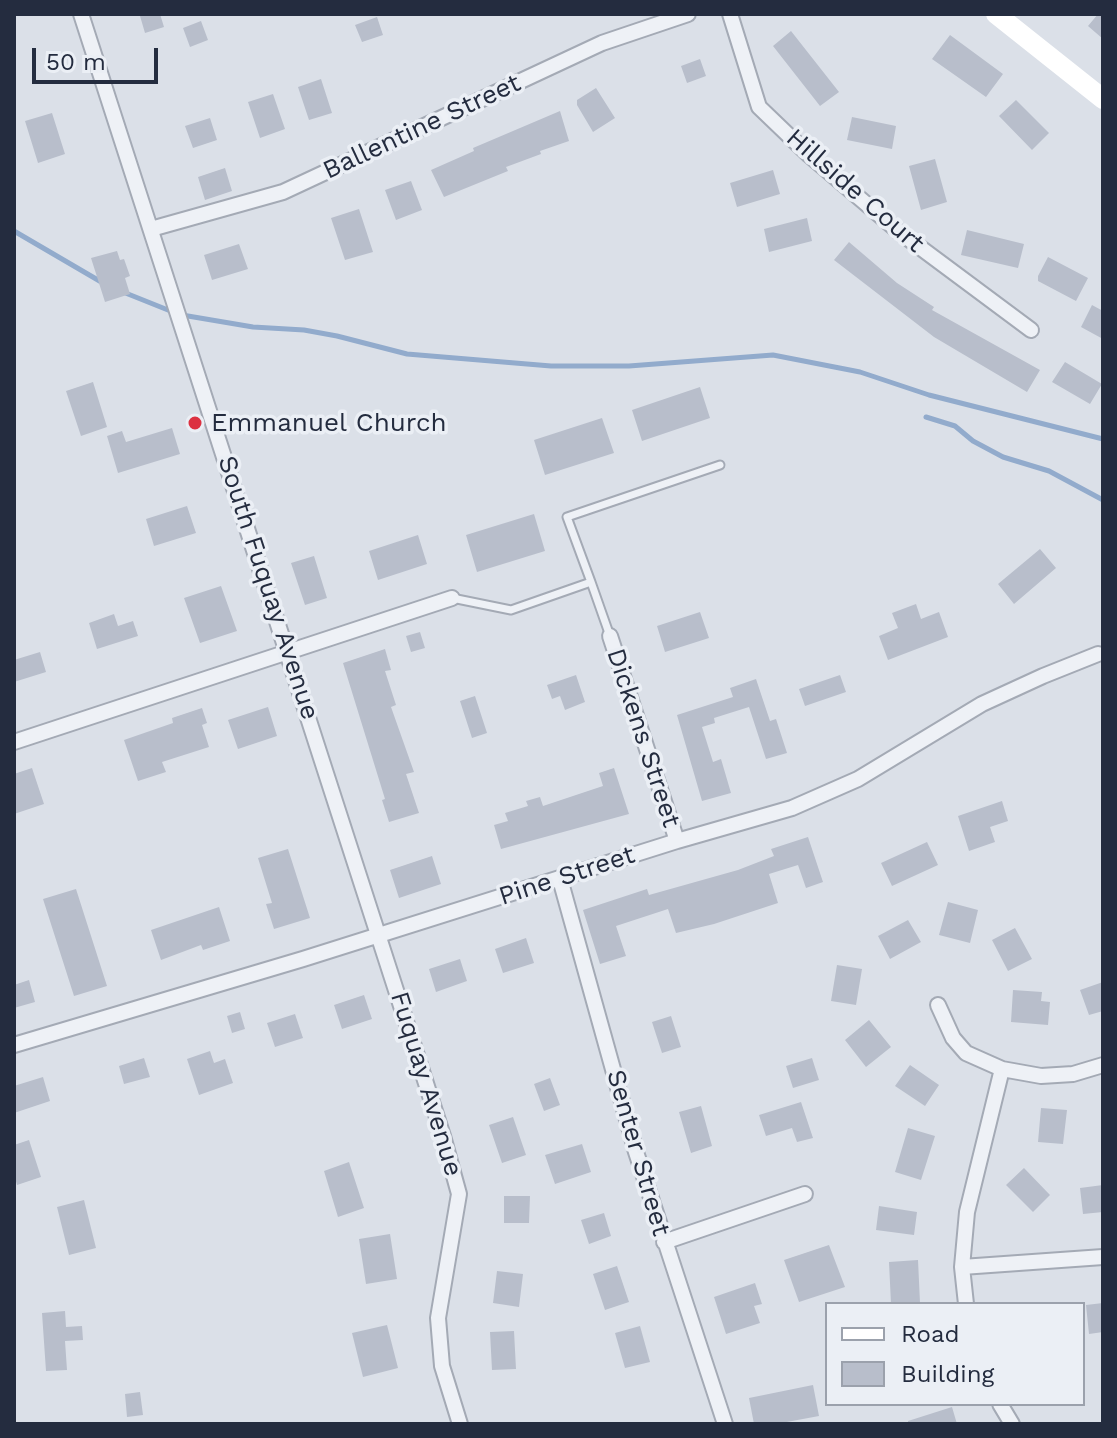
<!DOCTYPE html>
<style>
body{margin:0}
#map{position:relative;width:1117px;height:1438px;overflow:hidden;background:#dbe0e8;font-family:"Work Sans",sans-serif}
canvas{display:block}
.frame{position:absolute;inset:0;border:16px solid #242c3f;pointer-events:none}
.legend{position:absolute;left:825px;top:1302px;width:260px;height:104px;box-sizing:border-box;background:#ebeff5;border:2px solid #9ba1ac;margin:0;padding:10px 14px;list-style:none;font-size:24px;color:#242c3f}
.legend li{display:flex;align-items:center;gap:16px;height:40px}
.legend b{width:40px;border:2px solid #9ba1ac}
.scale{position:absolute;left:32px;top:48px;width:126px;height:36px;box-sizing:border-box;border:4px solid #242c3f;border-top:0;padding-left:10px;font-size:24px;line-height:28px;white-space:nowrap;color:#242c3f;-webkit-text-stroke:6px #ebeff5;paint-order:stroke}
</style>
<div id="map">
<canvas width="1117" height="1438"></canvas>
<div class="frame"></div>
<ul class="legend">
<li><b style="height:10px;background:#fff"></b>Road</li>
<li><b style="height:22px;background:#b8becb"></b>Building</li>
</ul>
<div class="scale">50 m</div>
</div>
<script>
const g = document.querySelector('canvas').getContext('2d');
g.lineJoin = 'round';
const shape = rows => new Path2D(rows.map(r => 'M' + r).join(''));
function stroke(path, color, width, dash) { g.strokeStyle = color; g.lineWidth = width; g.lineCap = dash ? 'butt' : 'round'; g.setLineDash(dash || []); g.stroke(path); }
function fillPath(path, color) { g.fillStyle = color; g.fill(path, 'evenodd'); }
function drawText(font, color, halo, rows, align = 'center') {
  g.font = font + ' "Work Sans",sans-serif'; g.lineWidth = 7; g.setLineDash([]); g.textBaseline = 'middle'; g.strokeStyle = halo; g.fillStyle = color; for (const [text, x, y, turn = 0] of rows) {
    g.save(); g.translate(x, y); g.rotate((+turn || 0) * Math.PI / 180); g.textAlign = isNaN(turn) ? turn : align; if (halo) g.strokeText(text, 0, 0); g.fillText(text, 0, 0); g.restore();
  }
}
stroke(shape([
 [14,231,103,283],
 [123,292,173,312],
 [182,315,253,327,304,330,337,336,407,354,551,366,629,366,773,355,860,372,929,395,1103,439],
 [926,417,955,426,973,441,1003,457,1049,471,1103,500]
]), '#92abcc', 5);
fillPath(shape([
 [147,14,160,14,164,27,145,33,140,16],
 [1098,14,1103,14,1103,39,1088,26],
 [377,17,383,35,362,42,355,25],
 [201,21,208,40,190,47,183,28],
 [791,31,839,92,820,106,773,46],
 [950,35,1003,74,986,97,932,59],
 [700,59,706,76,687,83,681,66],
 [321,79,332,113,309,120,298,87],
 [596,88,615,118,593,132,577,105,577,100],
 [273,94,285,129,260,138,248,102],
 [1016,100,1049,133,1032,150,999,116],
 [560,111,569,141,540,151,541,154,506,167,508,171,444,197,431,170,474,151,473,148],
 [52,113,65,154,38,163,25,121],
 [852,117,896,126,892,149,847,140],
 [210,118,217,140,193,148,185,126],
 [935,159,947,202,921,210,909,166],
 [225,168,232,191,205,200,198,177],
 [773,170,780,194,737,207,730,183],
 [411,181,422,210,396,220,385,190],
 [359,209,373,252,345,260,331,218],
 [807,218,812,241,769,252,764,229],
 [967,230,1024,244,1018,268,961,255],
 [849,242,897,283,934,307,932,310,1040,370,1027,392,934,337,834,260],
 [239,244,248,269,212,280,204,255],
 [117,251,120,260,124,259,130,276,125,278,130,294,105,302,91,258],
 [1048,257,1088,278,1076,301,1038,281,1038,276],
 [1092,305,1103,311,1103,339,1081,327],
 [1065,362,1102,384,1090,404,1052,382],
 [93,382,107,427,81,436,66,391],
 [700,387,710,418,642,441,632,410],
 [602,418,614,453,545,475,534,440],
 [172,428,180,454,118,473,107,436,122,431,126,442],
 [187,506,196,533,154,546,146,519],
 [534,514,545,551,477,572,466,535],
 [418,535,427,564,378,580,369,551],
 [1040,549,1056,568,1014,604,998,584],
 [314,556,327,598,305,605,291,563],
 [221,586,237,631,200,643,184,598],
 [916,604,921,619,939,612,948,637,888,660,879,636,898,628,892,613],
 [700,612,709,638,665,652,657,626],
 [114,614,118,626,133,621,138,636,97,649,89,623],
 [420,632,425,648,411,652,406,636],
 [385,649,391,670,385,671,396,705,391,707,414,772,406,774,419,813,389,822,382,800,385,799,343,663],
 [40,652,46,672,14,682,14,660],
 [576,675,585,702,565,710,560,696,552,699,547,685],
 [840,675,846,692,805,706,799,689],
 [756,679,770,721,776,719,787,753,766,759,749,707,714,718,715,723,702,727,713,762,721,759,731,793,702,801,677,715,733,697,730,688],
 [475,696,487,733,472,738,460,701],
 [268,707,277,736,238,749,228,720],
 [202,708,207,723,202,725,209,747,162,762,166,772,138,781,124,740,173,723,172,718],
 [32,768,44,804,14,814,14,774],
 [614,768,629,814,501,849,494,825,508,821,505,813,528,806,526,801,540,797,543,806,603,786,599,773],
 [1002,801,1008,821,990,827,995,842,969,851,958,816],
 [808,837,823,882,806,888,798,865,769,874,778,903,714,924,676,933,668,909,616,926,626,956,600,964,583,910,647,889,649,895,738,870,774,856,771,849],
 [927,842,938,865,892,886,881,863],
 [288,849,310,918,274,929,266,904,272,903,258,858],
 [432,856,441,884,399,898,390,870],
 [76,889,107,986,74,996,43,899],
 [948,902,978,910,970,943,939,935],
 [219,907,230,941,203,950,201,945,161,960,151,930],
 [908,920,921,942,890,959,878,936],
 [1015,928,1032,959,1008,971,992,940],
 [526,938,534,963,503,973,495,949],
 [460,959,467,981,436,992,429,969],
 [837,965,862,969,856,1005,831,1001],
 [29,980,35,1002,14,1008,14,985],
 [1103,982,1103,1011,1089,1015,1080,990],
 [1013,990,1042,992,1041,1001,1050,1002,1048,1025,1011,1022],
 [364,995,372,1019,342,1029,334,1005],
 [240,1012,245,1029,232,1033,227,1016],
 [295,1014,303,1038,275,1047,267,1023],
 [671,1016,681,1047,662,1053,652,1022],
 [869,1020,891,1047,866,1067,845,1040],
 [210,1051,214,1063,225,1059,233,1083,199,1095,187,1059],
 [144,1058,150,1077,124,1084,119,1066],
 [812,1058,819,1080,793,1088,786,1066],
 [910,1065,939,1085,925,1106,895,1086],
 [43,1077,50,1101,14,1113,14,1086],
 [550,1078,560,1105,544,1111,534,1084],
 [801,1102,813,1138,797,1142,792,1128,766,1136,759,1115],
 [701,1106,712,1146,691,1153,679,1112],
 [1041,1108,1067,1110,1063,1144,1038,1142],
 [513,1117,526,1155,502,1163,489,1125],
 [908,1128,935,1136,921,1180,895,1172],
 [29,1140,41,1177,17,1185,14,1174,14,1145],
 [582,1144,591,1172,555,1184,545,1155],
 [349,1162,364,1208,338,1217,324,1171],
 [1024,1168,1050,1195,1033,1212,1006,1185],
 [1103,1185,1103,1212,1083,1214,1080,1188],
 [504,1196,530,1196,529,1223,504,1223],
 [84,1200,96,1248,69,1255,57,1207],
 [879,1206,917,1212,914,1235,876,1230],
 [604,1213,611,1236,589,1244,581,1220],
 [390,1234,397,1279,366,1284,359,1239],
 [829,1245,845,1287,799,1302,784,1260],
 [918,1260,920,1303,891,1304,889,1262],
 [617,1266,629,1302,605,1310,593,1274],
 [497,1271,523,1274,519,1307,493,1303],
 [755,1283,762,1304,754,1306,760,1323,726,1334,714,1297],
 [1103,1303,1103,1332,1089,1334,1086,1305],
 [65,1311,66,1327,82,1326,83,1340,65,1341,67,1370,46,1371,42,1313],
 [387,1325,398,1368,363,1377,352,1333],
 [640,1326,650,1362,625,1368,615,1333],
 [514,1331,516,1369,492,1370,490,1332],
 [813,1385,819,1416,776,1424,754,1424,749,1398],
 [140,1392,143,1415,127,1417,125,1394],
 [952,1407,957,1424,908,1424,908,1421]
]), '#b8becb');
const lane = shape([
 [591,582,567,517,720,465],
 [452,598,511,610,591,582,610,636]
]);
const street = shape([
 [81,14,443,1136,459,1194,438,1318,442,1366,460,1424],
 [730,14,759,107,809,155,898,231,1031,330],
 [151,229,283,192,602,43,688,14],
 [610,636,677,841],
 [14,742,452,598],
 [560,879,636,1152,725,1424],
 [938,1005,953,1038,966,1053,1002,1069,1041,1076,1073,1074,1103,1065],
 [14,1045,303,959,677,841,792,808,858,779,982,704,1043,676,1098,654],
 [664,1242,805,1194],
 [962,1267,1103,1257],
 [966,1304,962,1267,967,1212,1002,1069],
 [1000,1404,1012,1424]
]);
stroke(lane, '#a4aab5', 11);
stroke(street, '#a4aab5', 18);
stroke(lane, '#eef1f6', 7);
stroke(street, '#eef1f6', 14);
stroke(shape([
 [996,14,1103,99]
]), '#fff', 20);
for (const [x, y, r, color] of [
 [195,423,8,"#dc3141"]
]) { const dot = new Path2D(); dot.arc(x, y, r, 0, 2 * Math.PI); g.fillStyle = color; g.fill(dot); stroke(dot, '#ebeff5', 3); }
drawText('26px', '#242c3f', '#ebeff5', [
 ["Ballentine Street",422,127,-25],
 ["Hillside Court",855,191,41],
 ["South Fuquay Avenue",268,588,72],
 ["Dickens Street",643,738,72],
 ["Pine Street",567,876,-18],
 ["Fuquay Avenue",426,1084,73],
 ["Senter Street",638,1153,74]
]);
drawText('26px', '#242c3f', '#ebeff5', [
 ["Emmanuel Church",211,423]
], 'left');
</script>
